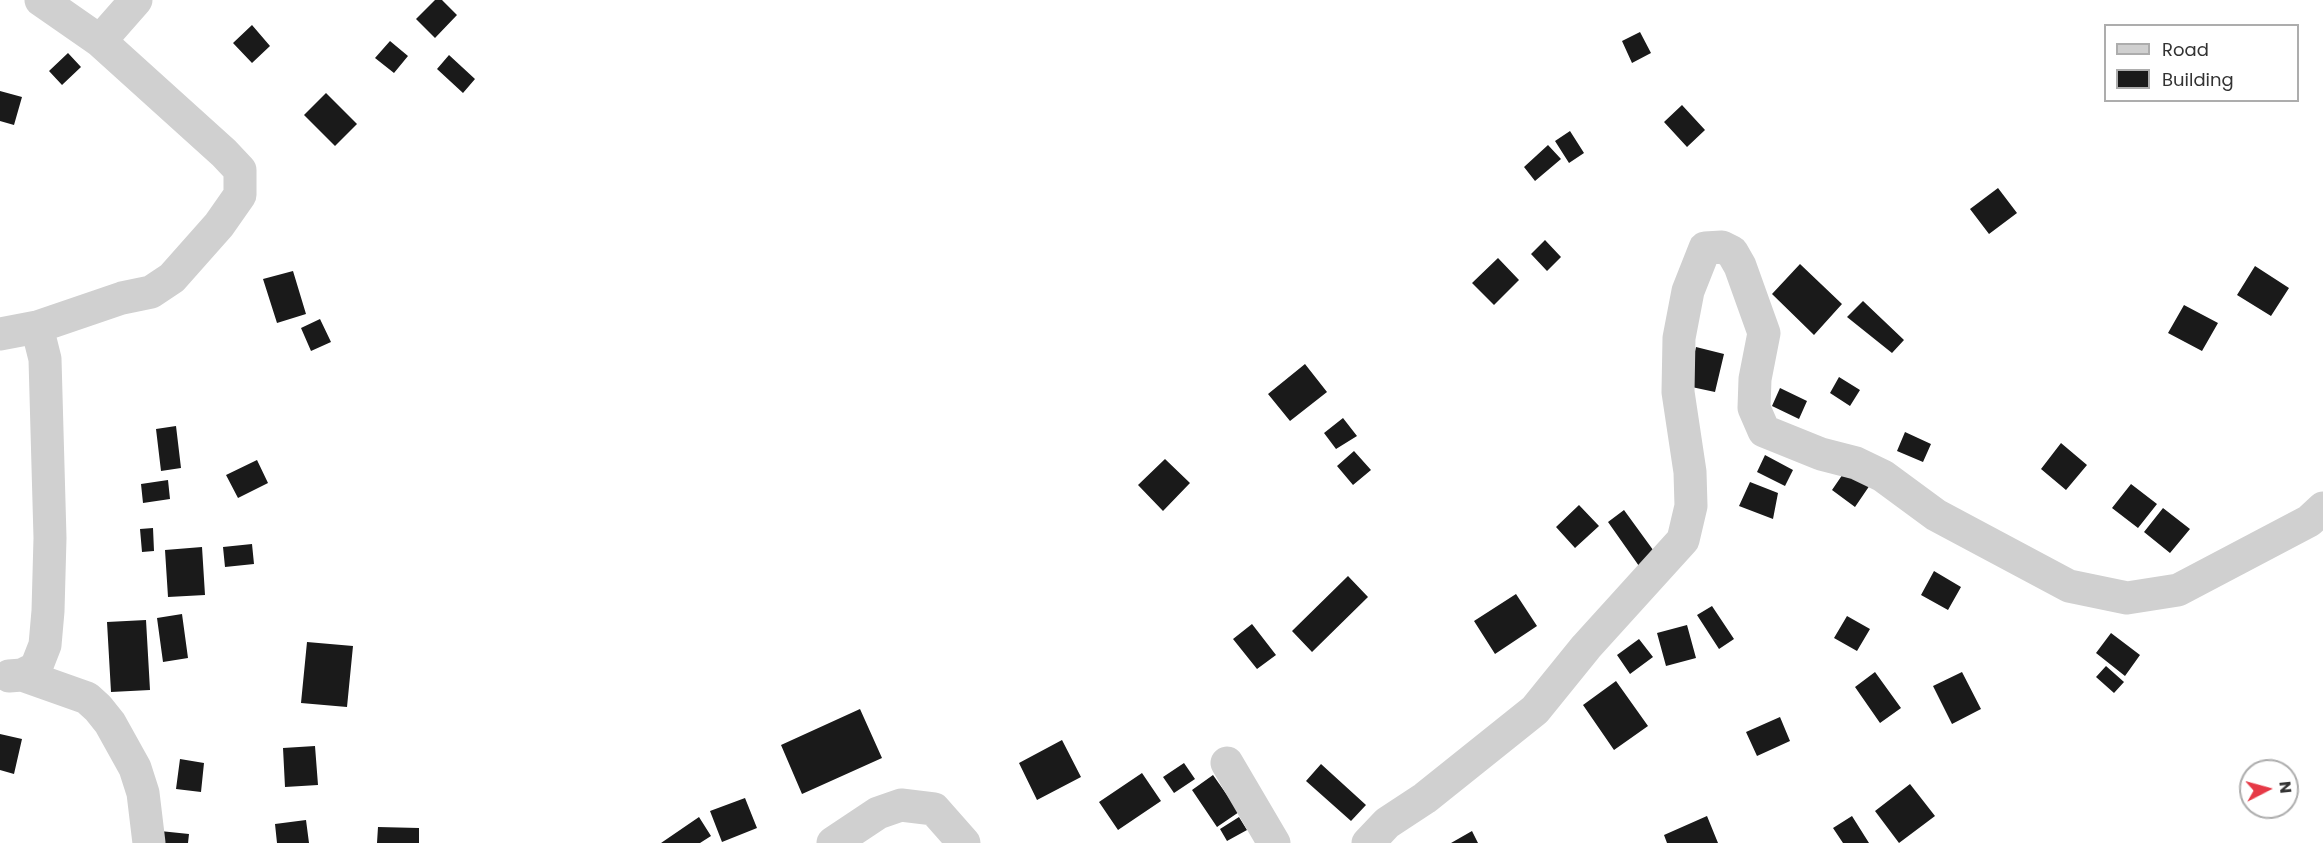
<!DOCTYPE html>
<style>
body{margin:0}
#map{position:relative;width:2323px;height:843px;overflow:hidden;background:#fff;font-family:Poppins,sans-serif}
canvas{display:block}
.legend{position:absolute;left:2104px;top:24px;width:195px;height:78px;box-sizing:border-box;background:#fff;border:2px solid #adadad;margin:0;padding:8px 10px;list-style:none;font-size:18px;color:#333}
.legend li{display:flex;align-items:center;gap:12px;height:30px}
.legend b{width:30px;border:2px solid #adadad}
.north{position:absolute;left:2239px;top:759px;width:60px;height:60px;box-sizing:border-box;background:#fff;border:2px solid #adadad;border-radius:50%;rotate:84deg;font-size:16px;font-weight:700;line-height:24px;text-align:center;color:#333}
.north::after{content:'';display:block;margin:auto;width:21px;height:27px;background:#e63946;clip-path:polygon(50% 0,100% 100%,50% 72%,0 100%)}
</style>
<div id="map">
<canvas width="2323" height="843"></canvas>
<ul class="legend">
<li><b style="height:8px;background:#d0d0d0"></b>Road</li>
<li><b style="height:16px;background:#1a1a1a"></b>Building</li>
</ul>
<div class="north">N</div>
</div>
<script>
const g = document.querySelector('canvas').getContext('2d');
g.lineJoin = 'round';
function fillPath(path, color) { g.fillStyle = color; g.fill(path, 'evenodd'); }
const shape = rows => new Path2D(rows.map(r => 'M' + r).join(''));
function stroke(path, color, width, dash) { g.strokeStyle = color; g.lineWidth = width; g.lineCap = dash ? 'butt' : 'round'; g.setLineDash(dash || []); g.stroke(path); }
fillPath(shape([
 [435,0,442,0,457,15,435,38,416,19],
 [252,25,270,46,252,63,233,43],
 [1640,32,1651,53,1632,63,1622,41],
 [390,41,408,56,394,73,375,58],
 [68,53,81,67,62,85,49,71],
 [449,55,475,79,463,93,437,69],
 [0,91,22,97,14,125,0,121],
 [326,93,357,124,335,146,304,115],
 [1682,105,1705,130,1687,147,1664,122],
 [1570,131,1584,153,1569,163,1555,141],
 [1548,145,1561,159,1535,181,1524,167],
 [1998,188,2017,213,1989,234,1970,209],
 [1545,240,1561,257,1547,271,1531,254],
 [1498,258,1519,280,1494,305,1472,283],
 [1800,264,1842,304,1814,335,1772,294],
 [2255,266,2289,288,2271,316,2237,295],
 [293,271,306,314,277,323,263,279],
 [1863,301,1904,340,1892,353,1847,317],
 [2184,305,2218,323,2202,351,2168,333],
 [320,319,331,342,311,351,301,328],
 [1696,347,1724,354,1715,392,1687,386],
 [1305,364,1327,392,1290,421,1268,394],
 [1839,377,1860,390,1850,406,1830,393],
 [1780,388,1807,401,1799,419,1772,406],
 [1343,418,1357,436,1336,449,1324,433],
 [176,426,181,468,161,471,156,429],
 [1905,432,1931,444,1923,462,1897,451],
 [2061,443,2087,465,2066,490,2041,469],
 [1354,451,1371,470,1353,485,1337,466],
 [1765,455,1793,470,1785,486,1757,472],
 [1165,459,1190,483,1163,511,1138,485],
 [257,460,268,483,238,498,226,475],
 [1847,468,1870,485,1855,507,1832,490],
 [168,480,170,499,143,503,141,484],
 [1750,482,1778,493,1773,519,1739,506],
 [2131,484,2157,504,2138,528,2112,508],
 [1579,505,1599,526,1575,548,1556,527],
 [2163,508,2190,529,2170,553,2144,532],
 [1624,510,1656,554,1639,566,1608,522],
 [153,528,154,551,142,552,140,529],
 [252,544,254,564,225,567,223,547],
 [202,547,205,595,168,597,165,550],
 [1934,571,1961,587,1948,610,1921,595],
 [1348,576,1368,597,1312,652,1292,631],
 [1516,594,1537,626,1495,654,1474,621],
 [1712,606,1734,639,1719,649,1697,615],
 [182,614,188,658,163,662,157,618],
 [1847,616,1870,629,1857,651,1834,638],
 [146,620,150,690,111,692,107,622],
 [1252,624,1276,655,1257,669,1233,639],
 [1687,625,1696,658,1666,666,1657,633],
 [2111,633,2140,655,2125,676,2096,653],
 [1639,639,1653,657,1630,674,1617,655],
 [307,642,353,646,347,707,301,703],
 [2106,666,2124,682,2114,693,2096,677],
 [1875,672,1901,708,1880,723,1855,687],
 [1962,672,1981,709,1952,724,1933,686],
 [1616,681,1648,726,1614,750,1583,705],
 [860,709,882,758,802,794,781,745],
 [1780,717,1790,741,1757,756,1746,732],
 [0,734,22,739,14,774,0,770],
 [1062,740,1081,777,1037,800,1019,763],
 [315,746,318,785,285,787,283,748],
 [180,759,204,763,201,792,176,789],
 [1184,763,1195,779,1174,793,1163,777],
 [1321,764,1366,805,1351,821,1306,781],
 [1142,773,1161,801,1118,830,1099,802],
 [1213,775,1239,812,1217,827,1192,790],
 [1910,784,1935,816,1899,843,1875,811],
 [745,798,757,828,722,842,710,811],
 [1707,816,1718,843,1667,843,1664,835],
 [1852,816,1869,843,1843,843,1833,828],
 [699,817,711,836,700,843,661,843],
 [1239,817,1247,830,1227,841,1220,829],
 [306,820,309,843,277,843,275,824],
 [378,827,419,828,419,843,377,843],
 [160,831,189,834,188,843,159,843],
 [1472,831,1478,843,1451,843]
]), '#1a1a1a');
stroke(shape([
 [100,41,136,0],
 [0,334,37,327,122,298,151,292,172,278,219,225,240,195,240,170,224,153,100,41,41,0],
 [22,675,36,668,45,645,48,611,50,538,45,359,37,327],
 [9,676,22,675,87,698,98,708,110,723,135,768,143,793,149,843],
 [1227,763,1274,843],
 [833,843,878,813,901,805,934,809,964,843],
 [1368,843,1387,823,1425,798,1535,710,1586,647,1683,540,1691,506,1690,472,1678,392,1679,338,1688,291,1705,248,1722,247,1732,252,1740,266,1764,333,1755,379,1754,408,1764,431,1821,454,1856,463,1883,476,1936,515,2069,586,2127,598,2178,590,2309,521,2323,508]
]), '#d0d0d0', 33);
</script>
